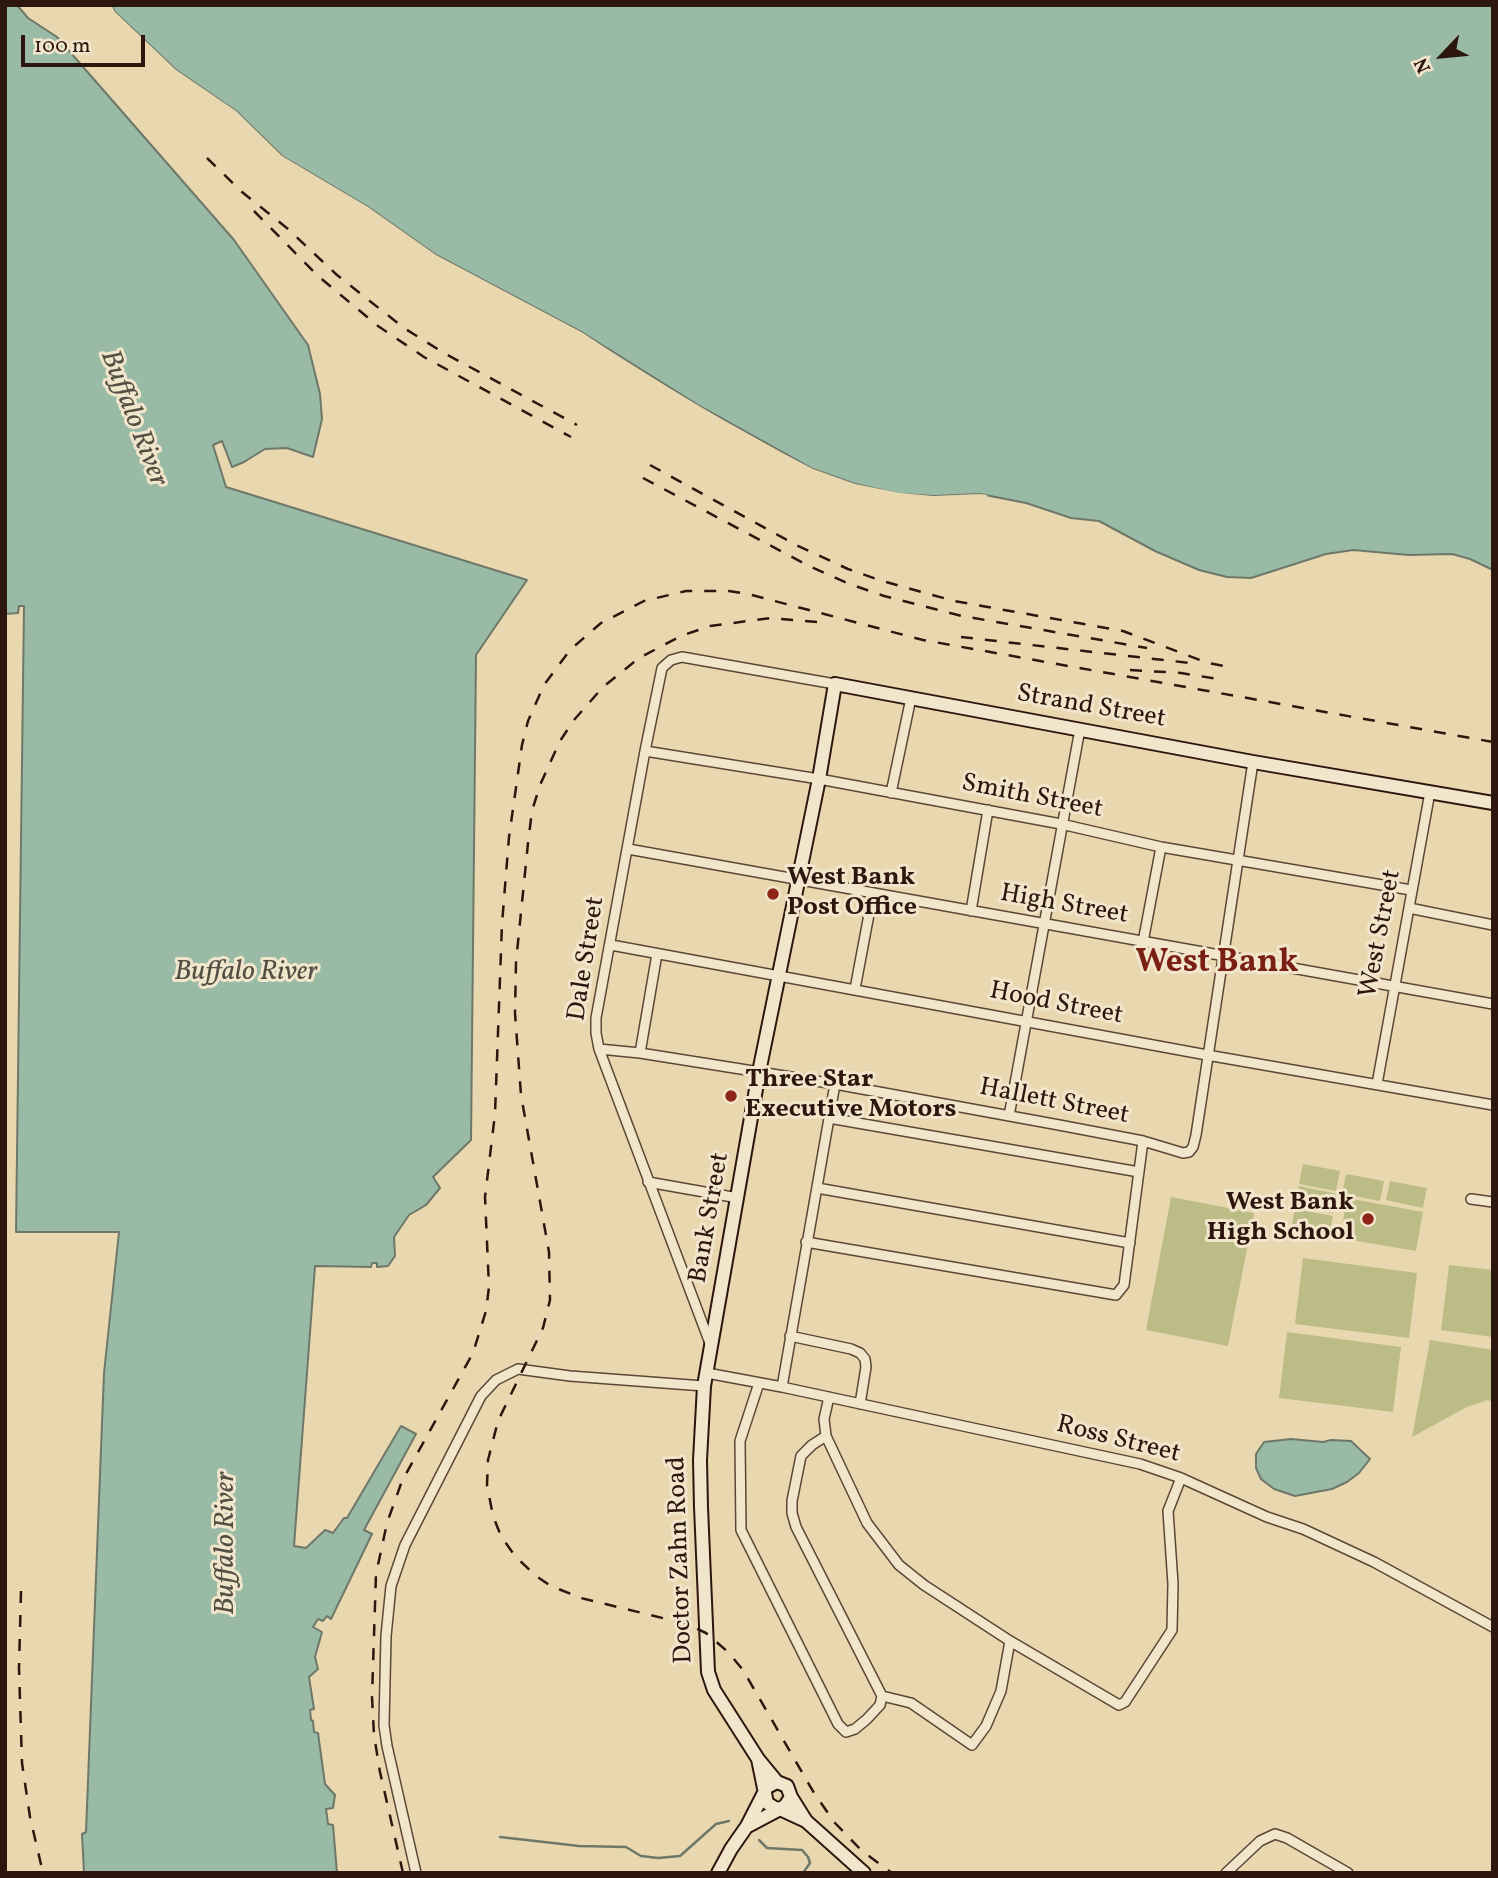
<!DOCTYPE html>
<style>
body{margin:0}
#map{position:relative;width:1498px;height:1878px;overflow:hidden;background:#e9d7af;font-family:Vollkorn,serif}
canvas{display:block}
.frame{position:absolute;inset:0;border:7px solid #2d160e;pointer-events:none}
.north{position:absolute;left:1407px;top:21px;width:70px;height:70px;-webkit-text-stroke:5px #f1e5cb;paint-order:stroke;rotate:244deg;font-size:19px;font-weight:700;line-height:28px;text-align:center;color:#2d160e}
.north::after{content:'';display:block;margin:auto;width:24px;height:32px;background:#2d160e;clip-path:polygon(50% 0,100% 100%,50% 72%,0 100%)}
.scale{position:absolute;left:21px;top:35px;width:124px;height:32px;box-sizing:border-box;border:4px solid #2d160e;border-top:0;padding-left:9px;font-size:21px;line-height:24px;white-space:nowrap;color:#2d160e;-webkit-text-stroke:5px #f1e5cb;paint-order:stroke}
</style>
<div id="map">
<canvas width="1498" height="1878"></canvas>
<div class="frame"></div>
<div class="north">N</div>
<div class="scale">100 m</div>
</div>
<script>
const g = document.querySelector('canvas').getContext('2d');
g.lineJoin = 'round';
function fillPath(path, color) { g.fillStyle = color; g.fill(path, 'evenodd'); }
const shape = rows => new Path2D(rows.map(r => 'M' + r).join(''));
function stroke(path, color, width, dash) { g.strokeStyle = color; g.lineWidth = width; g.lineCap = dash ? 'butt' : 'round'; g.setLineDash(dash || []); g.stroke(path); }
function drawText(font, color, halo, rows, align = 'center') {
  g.font = font + ' Vollkorn,serif'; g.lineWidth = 6; g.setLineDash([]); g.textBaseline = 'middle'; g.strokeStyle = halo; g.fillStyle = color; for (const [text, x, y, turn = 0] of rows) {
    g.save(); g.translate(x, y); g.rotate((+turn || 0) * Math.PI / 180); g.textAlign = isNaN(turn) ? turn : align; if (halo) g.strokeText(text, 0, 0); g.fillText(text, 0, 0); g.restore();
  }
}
fillPath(shape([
 [1303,1164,1340,1171,1336,1191,1299,1184],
 [1346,1174,1384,1181,1380,1201,1342,1194],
 [1390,1181,1427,1188,1423,1208,1386,1200],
 [1299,1186,1337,1194,1333,1213,1295,1206],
 [1171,1197,1254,1213,1228,1346,1146,1330],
 [1347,1198,1423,1212,1416,1251,1340,1238],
 [1295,1209,1333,1216,1329,1236,1291,1229],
 [1303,1258,1417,1273,1409,1338,1295,1324],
 [1449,1265,1493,1270,1493,1337,1441,1330],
 [1287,1332,1401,1347,1393,1412,1279,1398],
 [1430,1340,1493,1350,1493,1402,1488,1400,1467,1407,1412,1437]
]), '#bcbd86');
const water = shape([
 [5,5,17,5,28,18,57,37,234,240,308,345,320,394,322,419,313,457,287,448,265,449,244,462,232,467,222,441,213,445,226,487,527,580,476,655,471,1140,433,1177,440,1188,426,1205,409,1215,394,1237,395,1256,388,1266,377,1267,377,1263,372,1263,371,1267,315,1266,294,1546,306,1548,325,1530,333,1533,344,1518,347,1518,401,1426,416,1434,364,1530,372,1534,331,1619,327,1616,323,1621,318,1619,313,1627,322,1632,315,1657,318,1669,309,1677,314,1709,310,1710,311,1720,313,1721,314,1732,318,1733,325,1784,335,1795,333,1808,326,1809,328,1824,333,1825,337,1873,84,1873,82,1834,86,1832,104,1373,119,1232,16,1232,24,606,19,606,18,613,5,614,5,5],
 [111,5,1493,5,1493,570,1470,559,1452,554,1409,555,1353,550,1326,554,1251,578,1227,577,1199,570,1155,551,1099,521,1071,518,1026,503,980,494,934,496,900,494,855,484,813,469,698,405,583,333,436,255,368,207,282,156,236,111,176,70,115,12,111,5],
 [1291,1439,1323,1442,1331,1440,1351,1441,1370,1459,1359,1473,1347,1482,1332,1489,1295,1496,1274,1489,1261,1479,1256,1468,1256,1454,1264,1442,1291,1439]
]);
fillPath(water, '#99baa5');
stroke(water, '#6e7869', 2);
fillPath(shape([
 [107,5,111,5,115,12,176,70,236,111,282,156,368,207,436,255,583,333,637,369,753,438,813,469,855,484,900,493,933,496,980,494,987,495,988,499,956,497,934,500,899,497,855,488,811,472,752,441,635,372,581,336,434,258,366,210,280,159,234,113,173,72,113,15]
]), '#e9d7af');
stroke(shape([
 [500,1837,579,1846,626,1847,641,1856,658,1858,680,1856,716,1824,729,1821],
 [759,1840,767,1848,802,1850,808,1857,810,1863,803,1873]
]), '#6e7869', 2.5);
const street = shape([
 [645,751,819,779,1061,824,1161,847,1411,890],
 [891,793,911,698],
 [628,849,1493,1004],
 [1409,908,1493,925],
 [971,911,988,810],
 [1143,942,1161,847],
 [611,945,1207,1055,1493,1105],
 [855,989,873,893],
 [599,1049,640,1053,835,1084,1059,1125,1143,1141,1183,1153,1189,1152,1193,1147,1196,1135,1253,762],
 [640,1053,657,954],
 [1377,1084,1430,792],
 [1009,1116,1080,729],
 [829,1118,1139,1172],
 [648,1182,738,1198],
 [817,1188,1130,1243],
 [1471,1199,1493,1202],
 [806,1242,1116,1295,1124,1285,1143,1141],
 [790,1336,851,1349,860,1353,865,1359,866,1367,860,1404],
 [711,1346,599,1049,596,1033,596,1018,645,751,662,668,671,660,682,657,835,684],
 [707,1373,782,1387,1140,1464,1181,1478,1267,1517,1303,1529,1374,1562,1493,1627],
 [759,1383,740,1441,741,1530,838,1724,846,1732,855,1729,867,1719,880,1705,882,1696,796,1527,792,1513,792,1501,801,1456,812,1445,826,1436],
 [782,1387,835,1084],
 [829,1397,824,1419,826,1436,867,1523,899,1565,924,1585,1010,1641,1119,1705,1125,1702,1172,1630,1173,1584,1168,1511,1181,1478],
 [882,1696,911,1703,972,1745,986,1726,1001,1691,1010,1641],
 [416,1873,387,1746,384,1725,386,1636,391,1586,405,1545,481,1396,496,1380,518,1369,570,1376,704,1386],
 [1226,1873,1260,1841,1275,1834,1287,1838,1348,1873]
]);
const secondary = shape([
 [758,1759,767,1803,775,1808,780,1809,785,1806,791,1797],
 [777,1782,758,1759,714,1690,708,1672,701,1507,700,1460,704,1386,759,1072,819,779,835,684,1253,762,1493,803],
 [748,1826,780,1809,806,1821],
 [718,1873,731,1849,747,1826,767,1787,777,1782,787,1786,791,1797,806,1821,864,1873]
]);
stroke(street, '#5c4636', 12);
stroke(secondary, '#2d160e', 16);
stroke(street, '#f1e5cb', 9);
stroke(secondary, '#f1e5cb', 12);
stroke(shape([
 [207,158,242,192,288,229,337,275,404,328,444,353,577,425],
 [254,211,318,276,378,326,424,357,571,437],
 [650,465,796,545,848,569,879,580,954,601,1123,631,1208,663,1229,667],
 [643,478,809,566,847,583,884,596,962,616,1147,648],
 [817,622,771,618,710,626,681,636,639,658,603,687,574,720,560,741,540,785,532,811,528,843,516,962,515,1013,521,1095,549,1252,550,1300,543,1328,498,1421,488,1460,487,1485,493,1516,501,1536,515,1556,536,1576,551,1586,581,1598,687,1624,706,1633,728,1652,743,1670,814,1793,835,1823,862,1851,892,1873],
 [961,637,1190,663],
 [1130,670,1181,673,1224,680],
 [21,1591,19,1668,22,1763,30,1817,43,1873],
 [403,1873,380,1772,374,1735,372,1697,376,1574,387,1523,402,1481,473,1353,486,1311,489,1287,485,1197,495,1114,502,924,509,837,522,745,528,721,544,685,570,650,601,623,644,601,686,591,729,591,748,594,923,640,1493,742]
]), '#2d160e', 2.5, [12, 12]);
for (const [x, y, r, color] of [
 [773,894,7,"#8f2418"],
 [731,1096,7,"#8f2418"],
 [1368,1219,7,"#8f2418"]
]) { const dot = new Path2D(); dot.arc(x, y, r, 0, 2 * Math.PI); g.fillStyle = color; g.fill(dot); stroke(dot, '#f1e5cb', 2.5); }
drawText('26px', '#2d160e', '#f1e5cb', [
 ["Strand Street",1091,708,10],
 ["Smith Street",1032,798,11],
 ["High Street",1064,906,10],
 ["West Street",1382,934,-79],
 ["Dale Street",588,959,-81],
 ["Hood Street",1056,1005,11],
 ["Hallett Street",1054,1103,11],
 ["Bank Street",711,1218,-80],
 ["Ross Street",1118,1441,14],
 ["Doctor Zahn Road",682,1560,-92]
]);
drawText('bold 26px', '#2d160e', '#f1e5cb', [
 ["West Bank",787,879],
 ["Post Office",787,909],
 ["Three Star",745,1081],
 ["Executive Motors",745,1111],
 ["West Bank",1354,1204,"right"],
 ["High School",1354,1234,"right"]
], 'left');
drawText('italic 28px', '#534f43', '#f1e5cb', [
 ["Buffalo River",132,419,69],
 ["Buffalo River",246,974],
 ["Buffalo River",228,1543,-90]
]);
drawText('bold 33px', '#7a1f14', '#f1e5cb', [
 ["West Bank",1217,965]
]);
</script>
